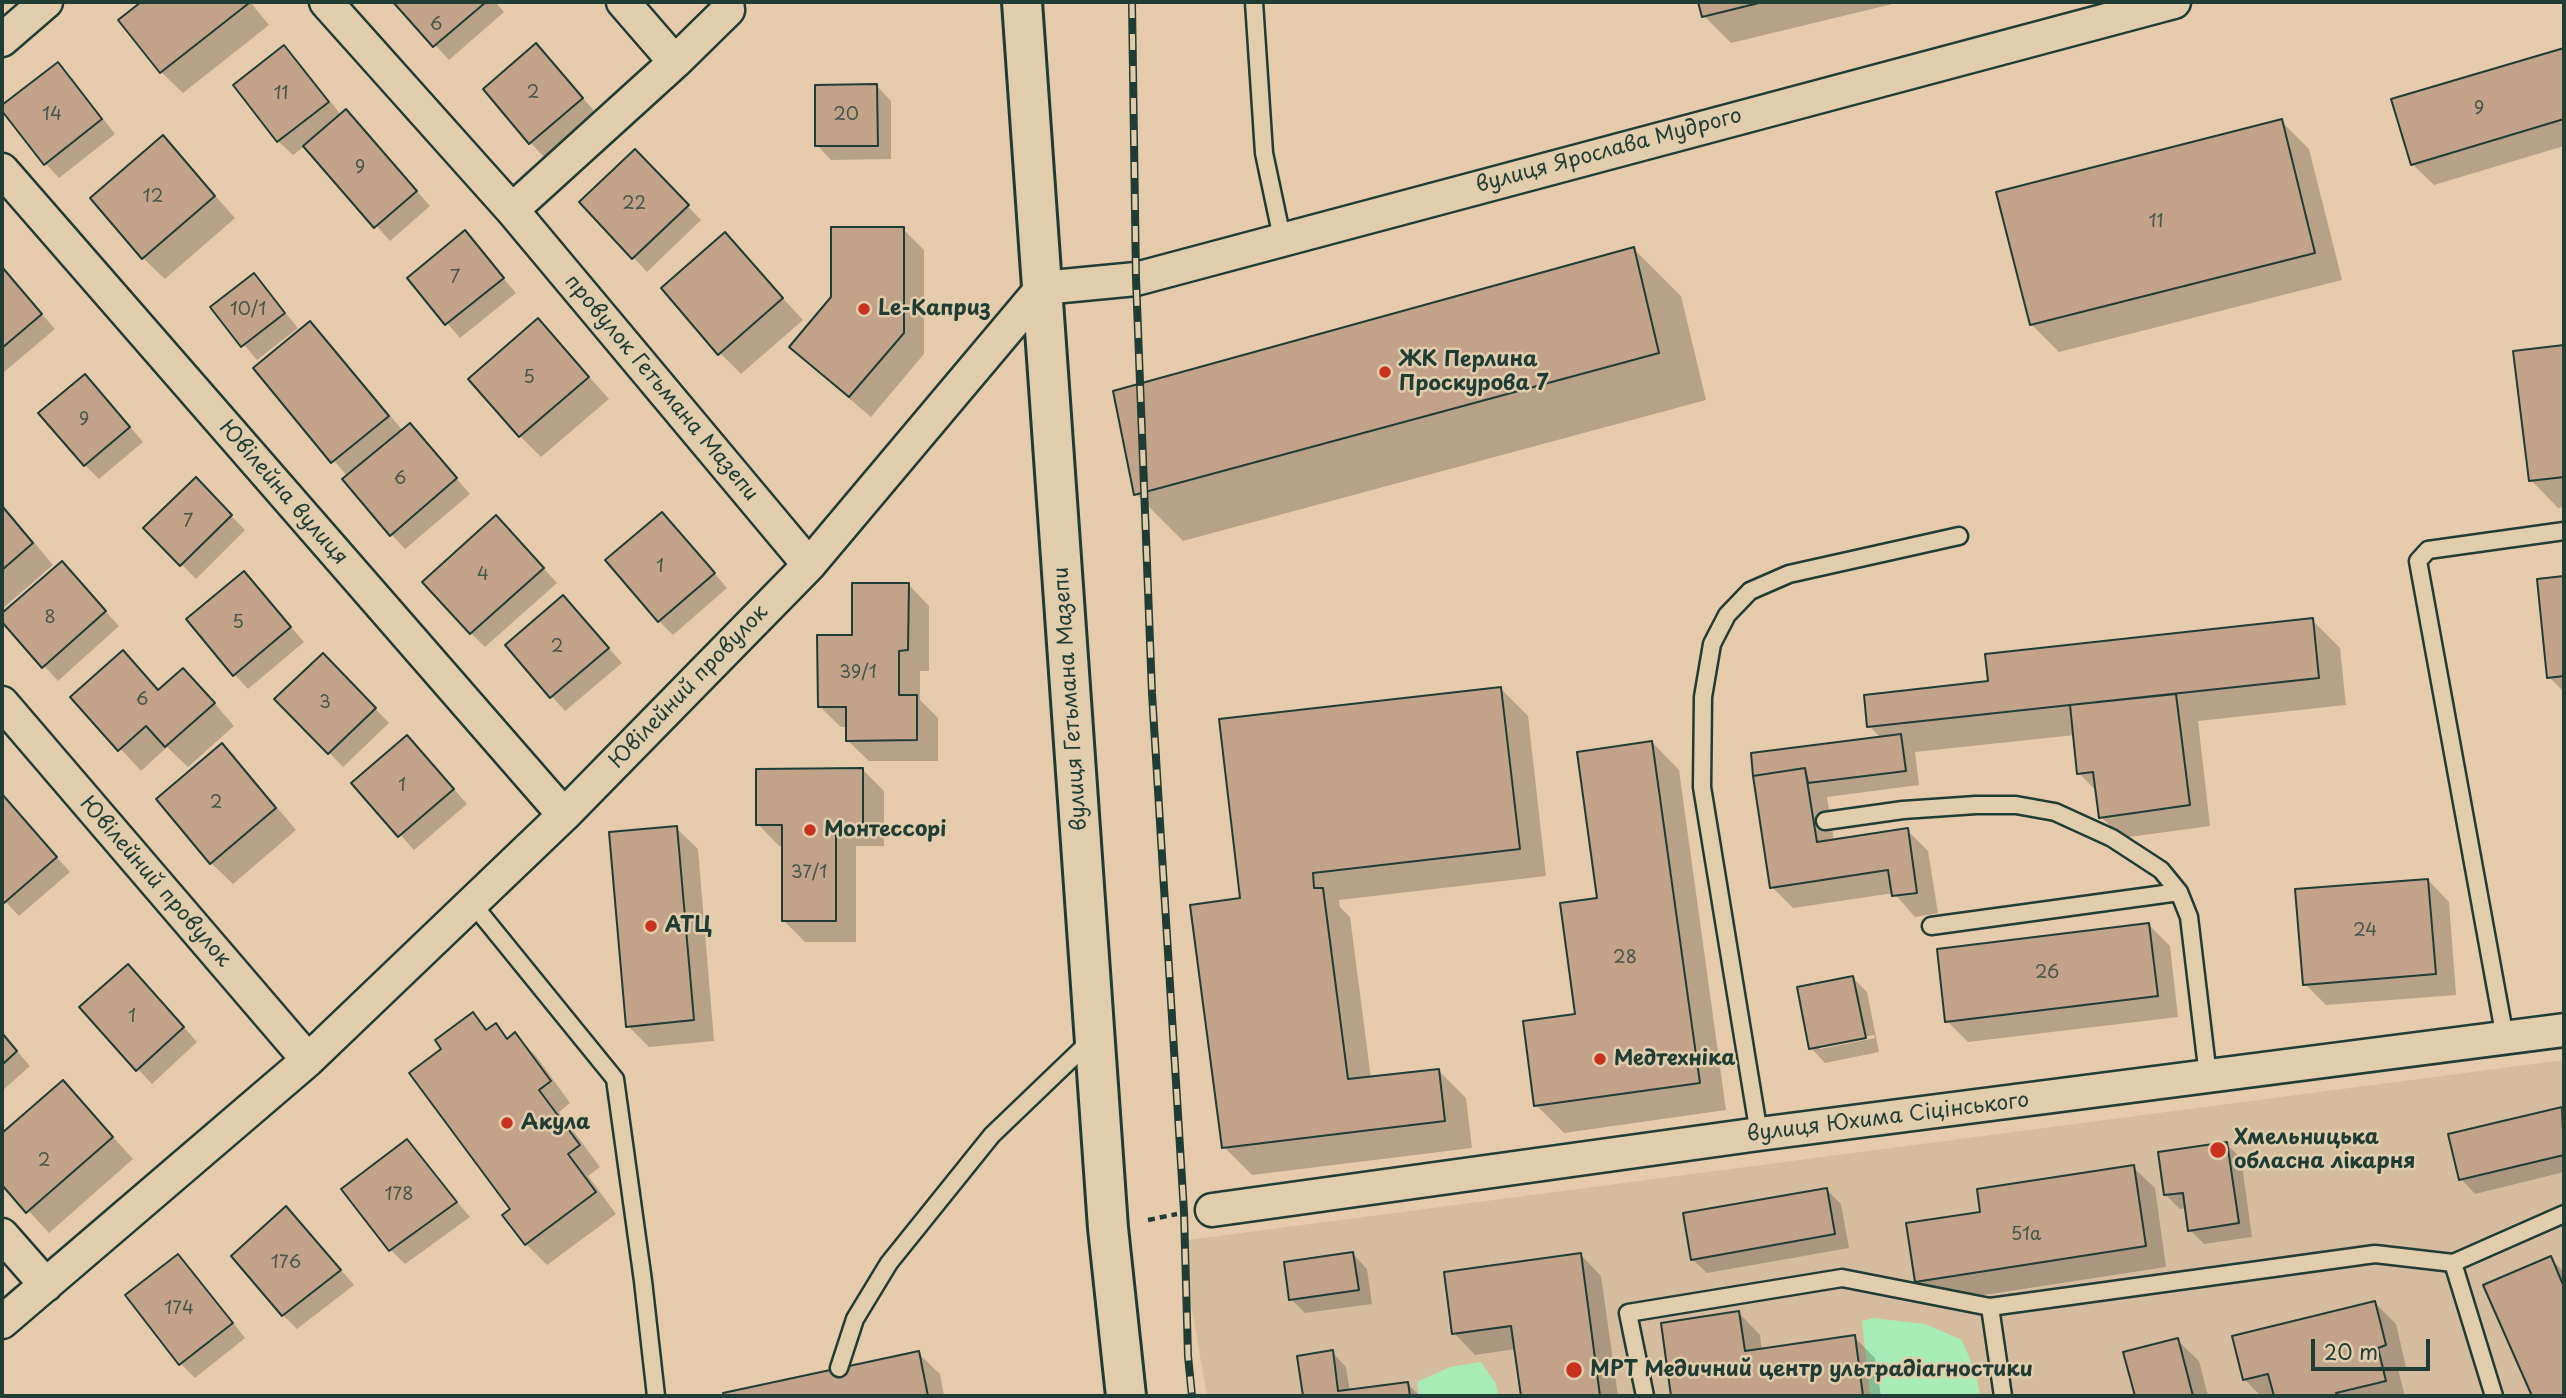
<!DOCTYPE html>
<meta charset="utf-8">
<style>
body{margin:0}
#map{position:relative;width:2566px;height:1398px;overflow:hidden;background:#e5cbab;font-family:"Playpen Sans",sans-serif}
canvas{display:block}
.frame{position:absolute;inset:0;border:4px solid #1f3d34;pointer-events:none}
.scale{position:absolute;left:2311px;top:1339px;width:119px;height:32px;box-sizing:border-box;border:4px solid #1f3d34;border-top:0;padding-left:9px;font-size:21px;line-height:24px;white-space:nowrap;color:#1f3d34;-webkit-text-stroke:5px #e1cdac;paint-order:stroke}
</style>
<div id="map">
<canvas width="2566" height="1398"></canvas>
<div class="frame"></div>
<div class="scale">20 m</div>
</div>
<script>
const g = document.querySelector('canvas').getContext('2d');
g.lineJoin = 'round';
function fillPath(path, color) { g.fillStyle = color; g.fill(path, 'evenodd'); }
const shape = rows => new Path2D(rows.map(r => 'M' + r).join(''));
function stroke(path, color, width, dash) { g.strokeStyle = color; g.lineWidth = width; g.lineCap = dash ? 'butt' : 'round'; g.setLineDash(dash || []); g.stroke(path); }
function drawText(font, color, halo, rows, align = 'center') {
  g.font = font + ' "Playpen Sans",sans-serif'; g.lineWidth = 5; g.setLineDash([]); g.textBaseline = 'middle'; g.strokeStyle = halo; g.fillStyle = color; for (const [text, x, y, turn = 0] of rows) {
    g.save(); g.translate(x, y); g.rotate((+turn || 0) * Math.PI / 180); g.textAlign = isNaN(turn) ? turn : align; if (halo) g.strokeText(text, 0, 0); g.fillText(text, 0, 0); g.restore();
  }
}
fillPath(shape([
 [2564,1060,2564,1396,1207,1396,1180,1241]
]), '#d6bc9f');
fillPath(shape([
 [1873,1318,1925,1324,1962,1340,1976,1374,1980,1396,1870,1396,1862,1321],
 [1481,1362,1496,1384,1498,1396,1419,1396,1417,1382,1450,1367]
]), '#a7ebb6');
fillPath(shape([
 [144,2,250,2,269,25,183,93,161,72,120,20],
 [396,2,495,2,504,12,449,60],
 [1700,2,1901,2,1731,43,1704,16],
 [536,45,596,113,544,157,530,142],
 [284,47,298,61,341,115,360,126,430,206,390,241,305,146,293,155,278,141,235,86],
 [2564,50,2564,146,2434,185,2412,164,2393,100],
 [58,64,72,78,115,134,59,178,45,163,2,108],
 [877,86,891,101,891,159,831,160,817,145],
 [2281,121,2309,149,2342,280,2059,352,2031,324],
 [163,138,235,218,165,279,143,258],
 [649,166,701,220,647,272,633,257],
 [903,229,924,250,924,354,871,417,813,368,792,347],
 [465,233,516,293,460,338,409,278],
 [725,235,803,320,741,374,720,353],
 [1634,249,1681,296,1706,400,1183,541,1136,494],
 [2,269,55,329,4,372,2,370],
 [254,275,298,328,257,360,212,307],
 [538,320,609,399,541,457,520,436],
 [310,324,331,345,403,431,410,425,470,494,405,549,391,534,348,477,256,369],
 [2564,347,2564,507,2558,508,2531,480,2515,353],
 [99,390,143,442,99,479,85,465],
 [196,480,245,530,196,579,146,528],
 [2,504,53,565,2,609],
 [676,528,727,588,673,635,659,621],
 [510,531,557,583,485,647,471,633],
 [62,563,119,626,58,681,2,619,2,616],
 [244,573,304,642,248,689,234,674],
 [2564,578,2564,692,2549,677,2539,580],
 [908,584,929,606,929,671,920,671,920,700,938,718,938,761,869,761,847,740,847,727,841,727,819,706,854,637],
 [563,597,622,663,565,711,507,646],
 [2312,620,2340,648,2346,705,2198,721,2210,826,2122,838,2101,817,2097,792,2079,773,2075,735,1915,752,1919,785,1827,797,1834,841,1907,830,1928,851,1938,913,1915,917,1894,893,1793,908,1772,887,1755,778,1881,738,1869,726,1990,683],
 [123,652,159,691,204,691,234,726,188,767,167,747,141,771,73,697],
 [323,655,389,723,343,767,277,699],
 [1501,689,1528,716,1546,876,1339,900,1340,907,1350,917,1371,1079,1439,1071,1466,1098,1472,1148,1252,1175,1224,1147,1242,900],
 [1652,742,1679,770,1726,1110,1564,1133,1536,1105,1577,1016,1599,899],
 [222,746,243,767,296,830,233,884,211,863],
 [421,751,467,804,414,850,354,783],
 [863,770,884,791,884,846,856,846,856,942,805,942,783,920,784,846,779,846,758,824],
 [2,796,70,872,19,916,2,898],
 [676,828,698,849,714,1041,649,1047,628,1026],
 [2428,880,2449,902,2456,995,2326,1005,2305,984],
 [2149,925,2170,946,2178,1017,1968,1042,1947,1021],
 [1853,978,1867,992,1879,1052,1825,1063,1811,1048],
 [1874,1035,1875,1038,1820,1049,1820,1046],
 [142,980,197,1042,152,1084,138,1069],
 [473,1014,489,1030,496,1025,509,1039,515,1035,536,1056,570,1103,559,1112,600,1167,588,1176,616,1214,547,1265,526,1244,444,1049],
 [2,1034,30,1066,2,1091],
 [63,1082,133,1159,49,1233,2,1182,2,1135],
 [2562,1109,2564,1111,2564,1172,2475,1194,2461,1179],
 [407,1142,470,1217,405,1264,391,1250,343,1189],
 [2226,1144,2241,1158,2252,1237,2204,1244,2190,1230,2187,1208,2180,1209,2166,1195],
 [2133,1167,2155,1188,2166,1267,1938,1302,1917,1281,1982,1213],
 [1827,1190,1841,1204,1849,1248,1707,1273,1692,1259],
 [300,1223,354,1285,297,1329,283,1315],
 [1353,1254,1367,1269,1372,1304,1305,1313,1291,1299],
 [1580,1254,1601,1276,1618,1396,1523,1396,1516,1349,1475,1355,1454,1333],
 [178,1256,192,1270,245,1338,195,1378,181,1364],
 [2550,1258,2564,1272,2564,1396,2534,1396,2486,1286],
 [2375,1303,2396,1324,2406,1367,2398,1369,2405,1396,2261,1396,2244,1379],
 [1739,1313,1760,1335,1762,1351,1854,1337,1875,1358,1881,1396,1673,1396,1663,1325],
 [2177,1340,2199,1361,2208,1396,2136,1396,2125,1353],
 [1332,1352,1346,1367,1350,1392,1407,1383,1420,1396,1305,1396,1299,1357],
 [918,1353,940,1374,944,1396,725,1396,725,1394]
]), '#0003');
const building = shape([
 [141,2,248,2,249,3,160,73,118,20,141,2],
 [393,2,486,2,433,47,393,2],
 [1698,2,1763,2,1702,17,1698,2],
 [536,43,583,98,529,144,483,89,536,43],
 [284,45,329,102,277,142,233,85,284,45],
 [2564,48,2564,119,2411,165,2391,99,2564,48],
 [58,62,102,119,44,165,2,111,2,105,58,62],
 [877,84,878,146,815,146,815,85,877,84],
 [346,109,417,191,374,228,303,146,346,109],
 [2282,119,2315,253,2030,325,1996,192,2282,119],
 [163,135,215,196,142,259,90,198,163,135],
 [635,149,689,205,632,259,579,202,635,149],
 [831,227,904,227,904,333,849,397,789,347,831,297,831,227],
 [465,230,504,278,445,325,407,278,465,230],
 [725,232,783,298,718,355,661,288,725,232],
 [1634,247,1659,353,1134,495,1113,391,1634,247],
 [2,267,42,314,2,348,2,267],
 [254,273,285,313,241,347,210,307,254,273],
 [538,318,589,377,519,437,468,379,538,318],
 [310,321,389,416,331,463,253,368,310,321],
 [2564,345,2564,477,2529,481,2513,351,2564,345],
 [85,374,130,427,84,466,38,413,85,374],
 [410,423,457,478,390,536,342,479,410,423],
 [196,477,232,515,180,566,143,528,196,477],
 [2,506,33,543,2,570,2,506],
 [662,512,715,573,658,622,605,560,662,512],
 [496,515,544,568,470,634,422,582,496,515],
 [62,561,106,611,42,668,2,622,2,613,62,561],
 [244,571,291,627,233,676,186,619,244,571],
 [2564,576,2564,676,2547,678,2537,579,2564,576],
 [852,583,909,583,908,650,899,651,899,695,917,695,917,740,846,741,846,707,818,707,817,635,852,635,852,583],
 [563,595,609,648,550,698,505,645,563,595],
 [2313,618,2319,678,1867,727,1864,695,1988,681,1985,654,2313,618],
 [123,650,158,690,183,668,215,703,165,747,146,726,118,751,70,697,123,650],
 [323,653,376,708,328,754,274,699,323,653],
 [1501,687,1520,849,1313,873,1314,888,1323,888,1348,1079,1439,1069,1445,1121,1222,1148,1190,905,1240,898,1219,719,1501,687],
 [2176,694,2190,805,2099,818,2093,772,2077,774,2070,705,2176,694],
 [1901,734,1906,771,1808,783,1805,768,1753,776,1751,753,1901,734],
 [407,735,454,789,398,837,351,783,407,735],
 [1652,741,1700,1083,1534,1106,1523,1021,1575,1014,1560,903,1597,898,1577,752,1652,741],
 [222,743,276,808,210,864,156,799,222,743],
 [863,768,863,825,836,825,836,921,782,921,782,825,756,825,756,769,863,768],
 [1805,768,1817,842,1908,828,1917,893,1892,896,1888,870,1770,888,1753,776,1805,768],
 [2,794,57,857,4,903,2,901,2,794],
 [677,826,694,1020,626,1027,609,832,677,826],
 [2428,879,2436,974,2303,985,2295,889,2428,879],
 [2149,923,2158,996,1945,1022,1937,949,2149,923],
 [128,964,184,1027,136,1071,79,1007,128,964],
 [1853,976,1866,1038,1809,1049,1797,987,1853,976],
 [473,1012,486,1030,496,1023,507,1039,515,1032,551,1081,539,1090,580,1145,568,1154,596,1192,525,1245,502,1215,510,1209,409,1073,441,1049,435,1040,473,1012],
 [2,1033,17,1051,2,1065,2,1033],
 [63,1080,113,1137,26,1213,2,1185,2,1133,63,1080],
 [2562,1107,2564,1155,2459,1180,2448,1134,2562,1107],
 [407,1139,457,1202,389,1251,341,1189,407,1139],
 [2227,1142,2239,1223,2188,1231,2183,1193,2164,1195,2158,1152,2227,1142],
 [2134,1165,2146,1246,1915,1282,1906,1223,1980,1212,1977,1189,2134,1165],
 [1827,1188,1835,1234,1691,1260,1683,1213,1827,1188],
 [286,1206,341,1270,282,1316,231,1256,286,1206],
 [1353,1252,1359,1290,1289,1300,1284,1262,1353,1252],
 [1581,1253,1600,1396,1521,1396,1511,1326,1452,1334,1444,1272,1581,1253],
 [178,1254,233,1323,179,1365,125,1295,178,1254],
 [2551,1256,2564,1287,2564,1396,2532,1396,2483,1285,2551,1256],
 [2375,1301,2386,1345,2378,1348,2386,1381,2336,1393,2337,1396,2274,1396,2268,1374,2243,1380,2232,1336,2375,1301],
 [1739,1311,1745,1351,1855,1335,1863,1396,1671,1396,1661,1323,1739,1311],
 [2178,1338,2193,1396,2135,1396,2123,1352,2178,1338],
 [1333,1350,1338,1391,1408,1382,1410,1396,1303,1396,1297,1356,1333,1350],
 [919,1351,928,1396,724,1396,723,1393,919,1351]
]);
fillPath(building, '#c2a38a');
stroke(building, '#1f3d34', 2);
const service = shape([
 [1254,2,1264,153,1282,238],
 [1825,821,1903,810,1976,805,2016,805,2055,812,2112,838,2161,870,2179,892,2189,917,2208,1076],
 [472,903,615,1079,643,1281,656,1396],
 [1931,926,2179,892],
 [2505,1038,2418,561,2428,550,2564,531],
 [1759,1134,1702,787,1703,697,1712,644,1727,615,1750,591,1789,574,1959,536],
 [2453,1263,2494,1396],
 [1990,1307,2003,1396],
 [839,1368,855,1319,889,1263,992,1135,1090,1041],
 [1645,1396,1628,1313,1842,1278,1990,1307,2375,1254,2453,1263,2564,1214]
]);
const minor = shape([
 [326,2,512,210,809,565],
 [623,2,675,62],
 [2,40,46,2],
 [2,170,564,815],
 [512,210,675,62,728,10,727,2],
 [2,703,308,1060],
 [1212,1210,1759,1134,2564,1030],
 [2,1235,46,1285],
 [2,1322,308,1060,564,815,809,565,1042,288,1136,279,2174,2]
]);
const secondary = shape([
 [1022,2,1108,1228,1126,1396]
]);
stroke(service, '#1f3d34', 21);
stroke(minor, '#1f3d34', 37);
stroke(secondary, '#1f3d34', 44);
stroke(shape([
 [1148,1220,1177,1214]
]), '#1f3d34', 4.5, [7, 5]);
stroke(service, '#e1cdac', 16);
stroke(minor, '#e1cdac', 32);
stroke(secondary, '#e1cdac', 38);
const rail = shape([
 [1132,2,1136,279,1152,693,1184,1212,1188,1356,1192,1396]
]);
stroke(rail, '#1f3d34', 8);
stroke(rail, '#e1cdac', 5, [16]);
for (const [x, y, r, color] of [
 [864,309,7,"#c8321e"],
 [1385,372,7,"#c8321e"],
 [810,830,7,"#c8321e"],
 [651,926,7,"#c8321e"],
 [1600,1059,7,"#c8321e"],
 [507,1123,7,"#c8321e"],
 [2218,1150,9,"#c8321e"],
 [1574,1370,9,"#c8321e"]
]) { const dot = new Path2D(); dot.arc(x, y, r, 0, 2 * Math.PI); g.fillStyle = color; g.fill(dot); stroke(dot, '#e1cdac', 2.5); }
drawText('18px', '#48564a', null, [
 ["6",436,25],
 ["2",533,93],
 ["11",281,94],
 ["9",2479,109],
 ["14",52,115],
 ["20",846,115],
 ["9",360,168],
 ["12",153,197],
 ["22",634,204],
 ["11",2156,222],
 ["7",455,278],
 ["10/1",248,310],
 ["5",529,378],
 ["9",84,420],
 ["6",400,479],
 ["7",188,522],
 ["1",660,567],
 ["4",483,575],
 ["8",50,618],
 ["5",238,623],
 ["2",557,647],
 ["39/1",858,673],
 ["6",142,700],
 ["3",325,703],
 ["1",402,786],
 ["2",216,803],
 ["37/1",809,873],
 ["24",2365,931],
 ["28",1625,958],
 ["26",2047,973],
 ["1",132,1017],
 ["2",44,1161],
 ["178",399,1195],
 ["51а",2026,1235],
 ["176",286,1263],
 ["174",179,1309]
]);
drawText('21px', '#1f3d34', '#e1cdac', [
 ["вулиця Ярослава Мудрого",1609,151,-15],
 ["провулок Гетьмана Мазепи",661,388,50],
 ["Ювілейна вулиця",283,493,49],
 ["Ювілейний провулок",689,687,-46],
 ["вулиця Гетьмана Мазепи",1071,699,-94],
 ["Ювілейний провулок",155,882,49],
 ["вулиця Юхима Сіцінського",1888,1118,-7]
]);
drawText('bold 21px', '#1f3d34', '#e1cdac', [
 ["Le-Каприз",878,309],
 ["ЖК Перлина",1399,360],
 ["Проскурова 7",1399,384],
 ["Монтессорі",824,830],
 ["АТЦ",665,926],
 ["Медтехніка",1614,1059],
 ["Акула",521,1123],
 ["Хмельницька",2234,1138],
 ["обласна лікарня",2234,1162],
 ["МРТ Медичний центр ультрадіагностики",1590,1370]
], 'left');
</script>
